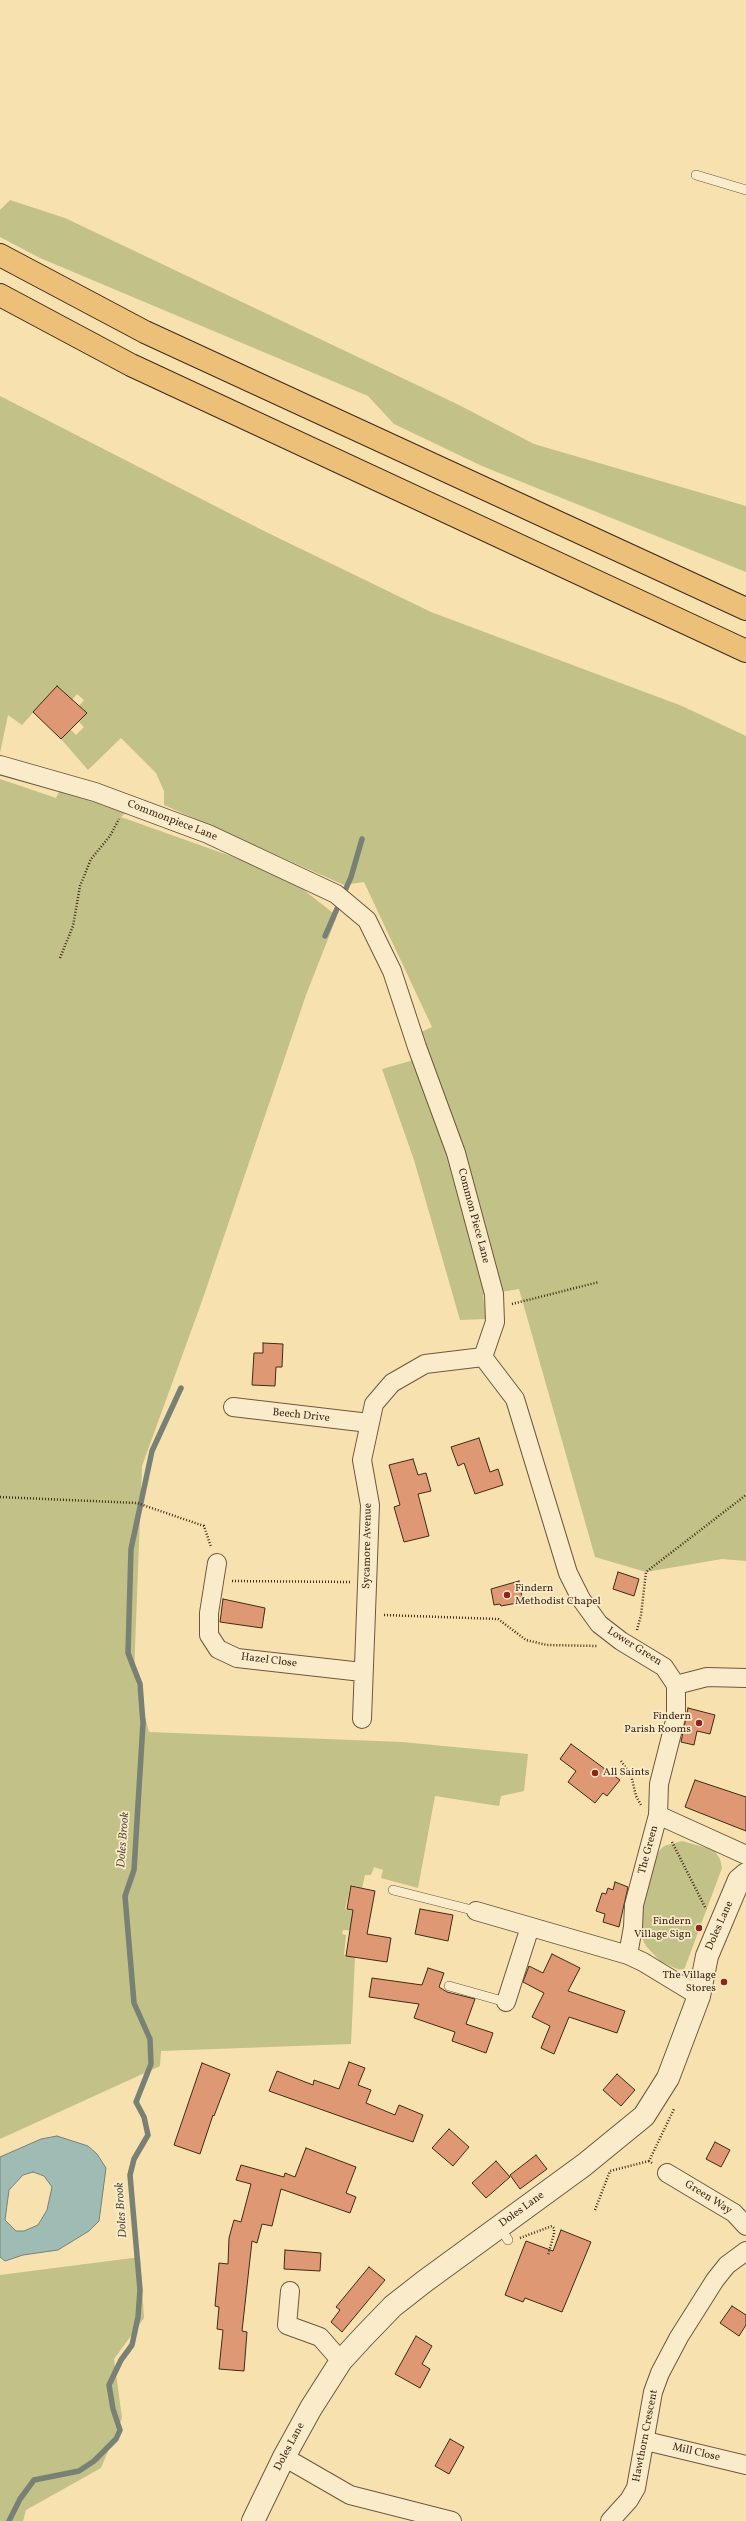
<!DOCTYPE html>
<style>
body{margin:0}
canvas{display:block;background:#f7e1af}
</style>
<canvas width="746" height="2521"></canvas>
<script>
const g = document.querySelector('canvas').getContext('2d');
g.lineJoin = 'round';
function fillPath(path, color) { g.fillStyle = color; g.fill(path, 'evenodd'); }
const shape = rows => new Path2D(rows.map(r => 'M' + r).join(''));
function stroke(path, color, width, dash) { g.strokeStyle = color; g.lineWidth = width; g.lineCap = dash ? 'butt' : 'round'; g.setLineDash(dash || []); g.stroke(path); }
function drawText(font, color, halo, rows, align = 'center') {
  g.font = font + ' Vollkorn,serif'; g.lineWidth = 3.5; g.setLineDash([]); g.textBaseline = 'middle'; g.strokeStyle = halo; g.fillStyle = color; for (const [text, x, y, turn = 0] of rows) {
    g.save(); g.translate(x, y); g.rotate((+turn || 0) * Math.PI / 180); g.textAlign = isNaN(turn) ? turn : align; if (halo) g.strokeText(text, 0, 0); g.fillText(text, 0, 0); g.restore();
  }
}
fillPath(shape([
 [10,200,65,218,459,405,534,444,746,506,746,572,482,466,394,424,368,396,40,258,0,237,0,210],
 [0,396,262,530,431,612,682,706,746,736,746,1561,722,1559,646,1572,595,1557,519,1289,483,1295,486,1319,460,1320,414,1160,382,1069,428,1056,417,1034,432,1027,364,882,344,885,164,805,164,791,156,773,121,738,88,770,61,739,70,729,76,735,84,727,79,722,87,713,79,706,84,700,77,694,72,700,57,686,22,725,8,715,0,753],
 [0,779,56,798,63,783,133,806,121,817,253,864,300,887,337,916,306,995,202,1301,142,1466,134,1674,149,1732,402,1742,528,1754,524,1791,501,1796,499,1806,435,1796,418,1888,381,1878,383,1870,374,1867,371,1875,365,1875,362,1888,351,1885,345,1909,357,1912,366,1931,343,1930,342,1934,346,1935,344,1955,355,1957,351,2044,161,2051,160,2066,0,2139],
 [682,1841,714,1850,720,1859,722,1868,684,1970,677,1969,660,1961,646,1946,639,1932,640,1919,650,1872,660,1850,664,1846],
 [140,2257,144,2318,114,2359,122,2418,101,2468,26,2510,23,2521,0,2521,0,2275]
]), '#c2c187');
const water = shape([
 [57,2136,88,2146,97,2154,106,2168,99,2221,89,2231,58,2250,23,2255,5,2261,0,2257,0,2157,41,2139,57,2136],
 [33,2172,44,2176,52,2187,47,2210,38,2225,24,2231,16,2231,5,2220,9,2190,23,2175,33,2172]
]);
fillPath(water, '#9fbcb4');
stroke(water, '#798175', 1);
stroke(shape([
 [325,936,351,877,362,839],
 [9,2521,20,2499,34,2480,79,2471,94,2461,116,2439,120,2430,113,2409,109,2385,121,2360,132,2345,138,2317,140,2290,130,2175,134,2159,148,2135,144,2117,136,2102,151,2064,150,2039,134,2003,125,1896,134,1870,143,1723,140,1684,128,1653,131,1549,152,1451,181,1388]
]), '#798175', 5.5);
const building = shape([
 [57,686,87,713,61,739,33,712,57,686],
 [263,1343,283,1344,282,1367,276,1367,275,1386,252,1385,254,1353,263,1353,263,1343],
 [479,1438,490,1472,498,1469,503,1485,475,1494,464,1463,458,1466,451,1447,479,1438],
 [413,1459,418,1475,426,1473,431,1491,418,1494,429,1536,404,1542,394,1507,400,1505,389,1465,413,1459],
 [618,1572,639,1579,634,1596,613,1589,618,1572],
 [519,1581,523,1602,501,1606,500,1604,494,1605,491,1589,519,1581],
 [223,1599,265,1608,262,1628,220,1622,223,1599],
 [688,1708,715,1715,710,1734,697,1731,694,1745,681,1742,688,1708],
 [571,1744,620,1780,607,1796,603,1793,595,1803,568,1782,576,1771,560,1759,571,1744],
 [695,1780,746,1797,746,1831,685,1807,695,1780],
 [615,1882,628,1887,619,1927,603,1922,605,1914,596,1911,602,1893,606,1894,608,1888,613,1890,615,1882],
 [351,1886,375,1891,367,1934,391,1938,387,1962,346,1956,353,1910,347,1909,351,1886],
 [420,1909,453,1915,448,1941,415,1934,420,1909],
 [552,1954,580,1968,568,1991,625,2011,617,2033,569,2017,554,2054,541,2048,550,2026,532,2017,544,1993,523,1982,529,1966,543,1973,552,1954],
 [428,1968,444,1973,439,1987,447,1992,475,1999,466,2024,493,2033,486,2053,452,2041,455,2032,414,2018,419,2004,369,1997,372,1978,422,1985,428,1968],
 [349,2062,365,2068,358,2085,371,2090,366,2103,395,2115,399,2105,423,2115,413,2142,269,2091,277,2071,313,2085,314,2080,339,2089,349,2062],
 [202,2063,230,2074,214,2116,213,2115,200,2154,174,2145,202,2063],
 [617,2074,635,2090,621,2106,603,2090,617,2074],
 [449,2129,469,2147,453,2166,432,2148,449,2129],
 [715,2142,730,2150,721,2167,706,2159,715,2142],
 [306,2148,356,2167,346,2193,356,2197,350,2213,281,2189,272,2226,262,2224,257,2243,252,2241,242,2331,247,2332,244,2371,219,2369,223,2330,217,2329,219,2307,215,2306,219,2263,228,2264,229,2238,234,2220,241,2222,251,2184,236,2180,241,2165,284,2177,285,2173,295,2177,306,2148],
 [536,2155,547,2169,520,2189,510,2175,536,2155],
 [496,2161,510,2177,486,2198,472,2183,496,2161],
 [561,2230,591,2242,562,2312,525,2298,523,2302,505,2295,526,2241,553,2251,561,2230],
 [285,2250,321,2253,320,2271,284,2269,285,2250],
 [369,2267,385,2280,342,2332,331,2322,340,2310,336,2307,369,2267],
 [732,2306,746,2315,746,2325,739,2336,720,2323,732,2306],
 [416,2336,432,2346,422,2364,430,2369,420,2388,395,2374,416,2336],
 [450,2439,464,2447,449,2474,435,2466,450,2439]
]);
fillPath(building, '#de9974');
stroke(building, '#412916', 1);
const service = shape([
 [696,175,746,190],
 [393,1890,476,1911],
 [449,1986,506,2002],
 [499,2226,508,2240]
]);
const minor = shape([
 [0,765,95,792,208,834,336,894,367,920,392,971,417,1047,456,1153,494,1294,495,1322,483,1357,515,1399,568,1573,581,1599,599,1624,621,1641,664,1667,676,1685,676,1717,659,1784,658,1815,634,1905,633,1927,628,1955],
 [233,1407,369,1423],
 [217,1563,209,1613,209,1635,218,1649,237,1658,362,1672],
 [676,1685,707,1677,746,1678],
 [362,1719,370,1505,362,1460,374,1404,392,1383,425,1364,483,1357],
 [658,1815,746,1855],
 [476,1911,628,1955,643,1962,699,1996],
 [506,2002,530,1927],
 [667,2173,734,2213,746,2226],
 [290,2291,287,2325,320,2337,341,2361],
 [646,2441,746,2465],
 [284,2457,350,2495,452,2521],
 [610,2521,629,2500,636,2488,653,2392,660,2373,679,2337,715,2280,727,2265,746,2251]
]);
const tertiary = shape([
 [253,2521,284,2457,311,2408,341,2361,364,2336,393,2306,425,2281,584,2165,644,2116,668,2078,699,1996,707,1956,739,1880,746,1874]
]);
const trunk = shape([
 [0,255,145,332,746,609],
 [0,295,131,365,746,651]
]);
stroke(service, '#6e573c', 10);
stroke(minor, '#6e573c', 20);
stroke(tertiary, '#6e573c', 24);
stroke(trunk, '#412916', 24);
stroke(shape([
 [60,958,73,926,80,886,91,859,110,836,119,819],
 [512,1304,599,1282],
 [0,1497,137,1503,204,1526,211,1547],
 [232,1581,350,1582],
 [384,1615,498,1619,526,1640,547,1645,597,1646],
 [637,1630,641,1615,646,1572,746,1495],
 [621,1761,631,1775,636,1796,641,1805],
 [672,1842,706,1909],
 [652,2163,649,2161,674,2109],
 [595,2210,610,2171,649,2161],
 [520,2238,552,2226,554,2228,554,2234,548,2255]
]), '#412916', 2.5, [1, 2]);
stroke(service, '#faeccb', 9);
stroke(minor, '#faeccb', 18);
stroke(tertiary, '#faeccb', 22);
stroke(trunk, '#ecc078', 22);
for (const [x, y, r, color] of [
 [507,1595,4,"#8f2418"],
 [699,1723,4,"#8f2418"],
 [595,1773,4,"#8f2418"],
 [699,1928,4,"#8f2418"],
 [724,1982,4,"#8f2418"]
]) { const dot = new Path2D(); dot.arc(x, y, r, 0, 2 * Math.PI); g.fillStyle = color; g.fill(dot); stroke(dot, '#faeccb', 1.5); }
drawText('11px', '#412916', '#faeccb', [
 ["Commonpiece Lane",172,821,21],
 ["Common Piece Lane",473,1216,75],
 ["Beech Drive",301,1416,6],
 ["Sycamore Avenue",368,1546,-89],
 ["Lower Green",634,1647,32],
 ["Hazel Close",269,1661,7],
 ["The Green",649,1850,-75],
 ["Doles Lane",720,1926,-66],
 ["Green Way",708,2198,32],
 ["Doles Lane",522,2210,-36],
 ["Hawthorn Crescent",646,2436,-79],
 ["Doles Lane",290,2447,-62],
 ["Mill Close",696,2453,13]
]);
drawText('11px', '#412916', '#faeccb', [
 ["Findern",515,1589,"left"],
 ["Methodist Chapel",515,1602,"left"],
 ["Findern",691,1717],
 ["Parish Rooms",691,1730],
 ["All Saints",603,1773,"left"],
 ["Findern",691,1922],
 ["Village Sign",691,1935],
 ["The Village",716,1976],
 ["Stores",716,1989]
], 'right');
drawText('italic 12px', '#584e3e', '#faeccb', [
 ["Doles Brook",124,1840,-86],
 ["Doles Brook",122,2210,-94]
]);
</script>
